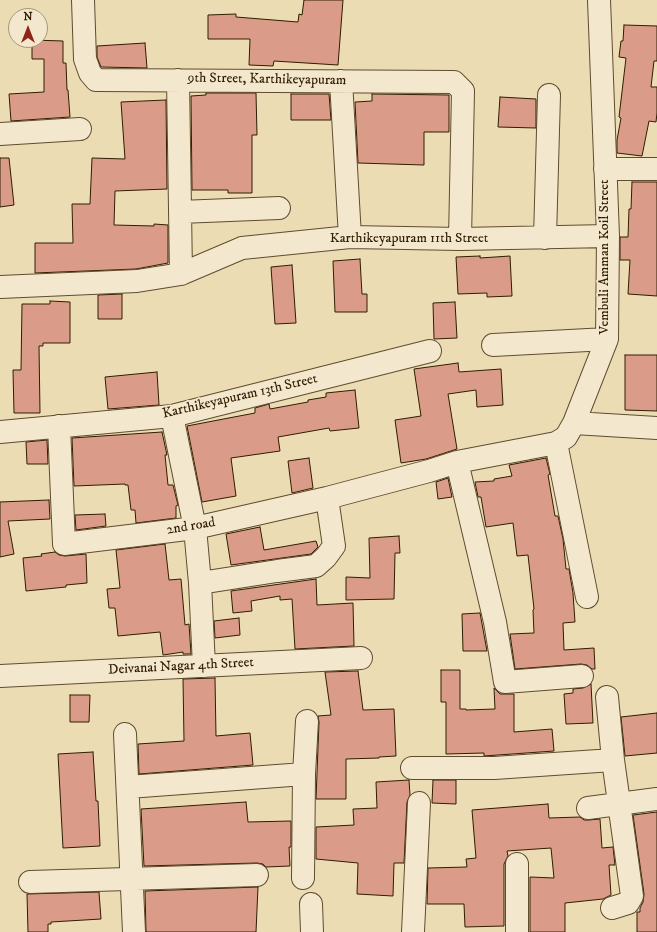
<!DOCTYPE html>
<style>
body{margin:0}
#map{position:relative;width:657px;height:932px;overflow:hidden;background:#ecdcb4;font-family:"IM FELL DW Pica",serif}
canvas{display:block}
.north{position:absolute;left:8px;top:8px;width:40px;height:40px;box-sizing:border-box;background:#f3e8ce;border:1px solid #a5967c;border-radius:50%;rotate:0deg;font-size:11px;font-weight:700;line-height:16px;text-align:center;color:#301c00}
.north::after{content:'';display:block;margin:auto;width:14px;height:18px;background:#8f2418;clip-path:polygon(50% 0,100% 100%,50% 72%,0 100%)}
</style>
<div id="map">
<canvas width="657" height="932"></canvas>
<div class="north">N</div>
</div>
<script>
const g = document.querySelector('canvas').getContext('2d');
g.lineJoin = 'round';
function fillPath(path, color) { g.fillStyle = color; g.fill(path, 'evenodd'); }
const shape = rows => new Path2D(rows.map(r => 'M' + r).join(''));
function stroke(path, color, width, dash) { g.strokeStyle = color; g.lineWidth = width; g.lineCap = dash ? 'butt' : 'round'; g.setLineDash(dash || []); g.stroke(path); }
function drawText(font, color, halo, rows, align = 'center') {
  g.font = font + ' "IM FELL DW Pica",serif'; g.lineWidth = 3.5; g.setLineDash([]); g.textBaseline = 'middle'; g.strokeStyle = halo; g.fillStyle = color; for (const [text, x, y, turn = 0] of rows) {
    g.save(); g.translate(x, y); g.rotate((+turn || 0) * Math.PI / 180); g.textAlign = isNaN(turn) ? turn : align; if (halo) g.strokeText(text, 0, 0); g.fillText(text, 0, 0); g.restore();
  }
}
const building = shape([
 [304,0,343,0,338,65,274,61,273,66,249,65,250,39,208,39,208,15,236,14,236,17,298,22,299,14,302,15,304,0],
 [624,25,657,26,657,61,654,61,651,87,657,87,657,113,656,122,649,121,642,156,617,153,617,140,621,118,619,117,626,58,619,57,621,41,623,41,624,25],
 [32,40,63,41,63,63,66,63,67,90,68,90,70,117,11,121,9,94,44,92,44,59,32,59,32,40],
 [145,43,147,68,101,67,97,57,97,46,145,43],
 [206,93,256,93,257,135,252,135,252,193,228,193,228,190,192,190,191,96,206,95,206,93],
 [291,94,329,94,331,120,291,120,291,94],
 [372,94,449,95,449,132,424,132,424,165,358,163,355,102,372,101,372,94],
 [500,97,536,99,536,128,498,127,500,97],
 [166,100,167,189,115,191,114,225,154,226,154,224,168,225,168,263,136,269,35,273,35,243,73,243,72,204,90,204,92,158,125,159,121,102,166,100],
 [0,158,9,158,14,205,0,207,0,158],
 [632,182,657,182,657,296,628,294,630,260,620,260,620,237,628,237,629,209,631,209,632,182],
 [480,256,480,258,510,256,512,296,487,297,487,293,458,294,456,257,480,256],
 [360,259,362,294,367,294,367,312,335,312,333,261,360,259],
 [292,265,296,323,275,324,271,267,292,265],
 [122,294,122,319,98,319,98,295,122,294],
 [50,301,70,302,70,343,43,343,43,346,39,346,40,413,14,413,13,370,21,370,22,304,50,304,50,301],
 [455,302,457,338,434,339,433,303,455,302],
 [625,355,657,355,657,411,625,410,625,355],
 [458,363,459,372,501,369,503,405,477,407,476,390,448,394,457,449,426,459,401,463,395,420,421,416,414,369,458,363],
 [157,372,159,405,108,409,105,377,157,372],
 [355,390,359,428,330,431,329,428,278,437,280,451,231,458,236,496,202,502,187,426,255,413,255,408,269,404,270,409,308,402,308,400,326,397,326,393,355,390],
 [162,432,167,455,165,455,168,485,173,485,178,505,176,506,176,518,136,523,135,510,131,510,128,485,125,485,125,484,74,486,72,438,162,432],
 [47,440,48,464,27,464,26,442,47,440],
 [309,458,313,488,292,493,288,461,309,458],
 [546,458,550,474,548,475,555,516,558,516,563,539,566,569,569,569,573,593,575,622,563,623,564,650,594,648,595,669,592,669,587,665,581,664,515,669,510,634,534,633,533,610,534,609,528,555,517,556,513,523,486,527,481,497,478,497,475,482,494,481,494,479,512,476,509,465,546,458],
 [448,478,452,497,438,499,436,482,448,478],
 [49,500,50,519,8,521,14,554,0,557,0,502,49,500],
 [105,514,106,526,76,530,75,515,105,514],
 [260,527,264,550,316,541,318,547,311,554,231,565,226,534,260,527],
 [399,536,400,553,395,553,394,599,346,600,346,577,370,578,369,538,399,536],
 [165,544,169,580,181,579,185,625,189,624,191,654,183,654,183,652,163,655,160,632,118,636,115,608,109,608,107,589,120,588,116,550,165,544],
 [55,552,59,555,65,556,86,554,87,583,66,585,66,587,26,591,23,558,42,556,41,554,55,552],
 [316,579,317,605,353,603,354,646,295,649,292,599,280,600,280,596,251,601,252,611,233,613,231,591,316,579],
 [480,613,487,651,463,651,462,614,480,613],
 [239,618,240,635,215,638,214,621,239,618],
 [441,670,460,670,460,709,466,709,466,710,495,709,494,688,500,694,514,694,514,732,552,729,554,751,484,756,484,753,446,754,446,702,441,702,441,670],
 [358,671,363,710,394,709,396,756,379,757,379,758,346,759,346,799,316,799,319,722,318,716,331,715,325,672,358,671],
 [215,678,216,736,250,733,253,765,139,774,138,744,184,741,183,679,215,678],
 [591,684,593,723,566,724,564,694,573,693,573,689,583,688,591,684],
 [70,695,90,695,89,722,70,722,70,695],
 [657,713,657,753,625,756,621,717,657,713],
 [93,752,96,801,98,801,100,846,63,848,58,754,93,752],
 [409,780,410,795,407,802,404,863,394,863,393,896,357,894,358,863,316,859,316,827,354,825,353,809,377,808,376,782,409,780],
 [433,780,456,780,456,804,432,803,433,780],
 [246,802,248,822,291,821,291,847,289,847,290,866,266,867,263,864,257,863,144,866,141,809,246,802],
 [548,804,549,818,580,817,584,820,589,820,600,819,602,848,613,847,615,865,609,865,611,895,603,899,565,903,565,932,530,932,530,877,554,878,551,848,507,851,508,856,504,864,504,926,465,927,464,904,427,904,428,868,467,867,466,859,476,858,472,810,548,804],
 [657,812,657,932,637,932,637,912,640,912,640,908,643,902,644,894,633,815,657,812],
 [258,887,256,932,146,932,145,891,258,887],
 [99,892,101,919,51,922,51,924,48,924,48,932,28,932,27,894,99,892]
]);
fillPath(building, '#da9c88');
stroke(building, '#301c00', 1);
const minor = shape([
 [83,0,85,59,90,73,96,80,454,82,463,91,460,239],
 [178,80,181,274],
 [341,81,350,237],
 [0,134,80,129],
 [605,169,657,169],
 [180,212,279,208],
 [545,238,549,95],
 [0,287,137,281,181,274,242,248,350,237,460,239,608,236],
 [493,345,607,339],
 [172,416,195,528,200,583,277,571,316,566,326,557,334,546,327,498],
 [574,423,657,428],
 [59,426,64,544,195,528,327,498,429,471,457,462,556,443,566,437,574,423,607,339,608,236,599,0],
 [0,432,172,416,430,351],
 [556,443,587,597],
 [457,462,495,622,505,682,582,676],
 [200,583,204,666],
 [0,676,361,658],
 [607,697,613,760,632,896,628,903,612,908],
 [125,734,134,932],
 [412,768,494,768,613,760],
 [128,787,304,774],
 [588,808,657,799],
 [517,864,517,932],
 [303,878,304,774,307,721],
 [30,882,257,875],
 [311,904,312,932],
 [413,932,419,803]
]);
stroke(minor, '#5f4c2d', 24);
stroke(minor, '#f3e8ce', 22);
drawText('14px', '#301c00', '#f3e8ce', [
 ["9th Street, Karthikeyapuram",267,80,1],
 ["Karthikeyapuram 11th Street",409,239],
 ["Vembuli Amman Koil Street",605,257,-90],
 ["Karthikeyapuram 13th Street",240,397,-13],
 ["2nd road",191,527,-9],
 ["Deivanai Nagar 4th Street",181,667,-3]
]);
</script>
